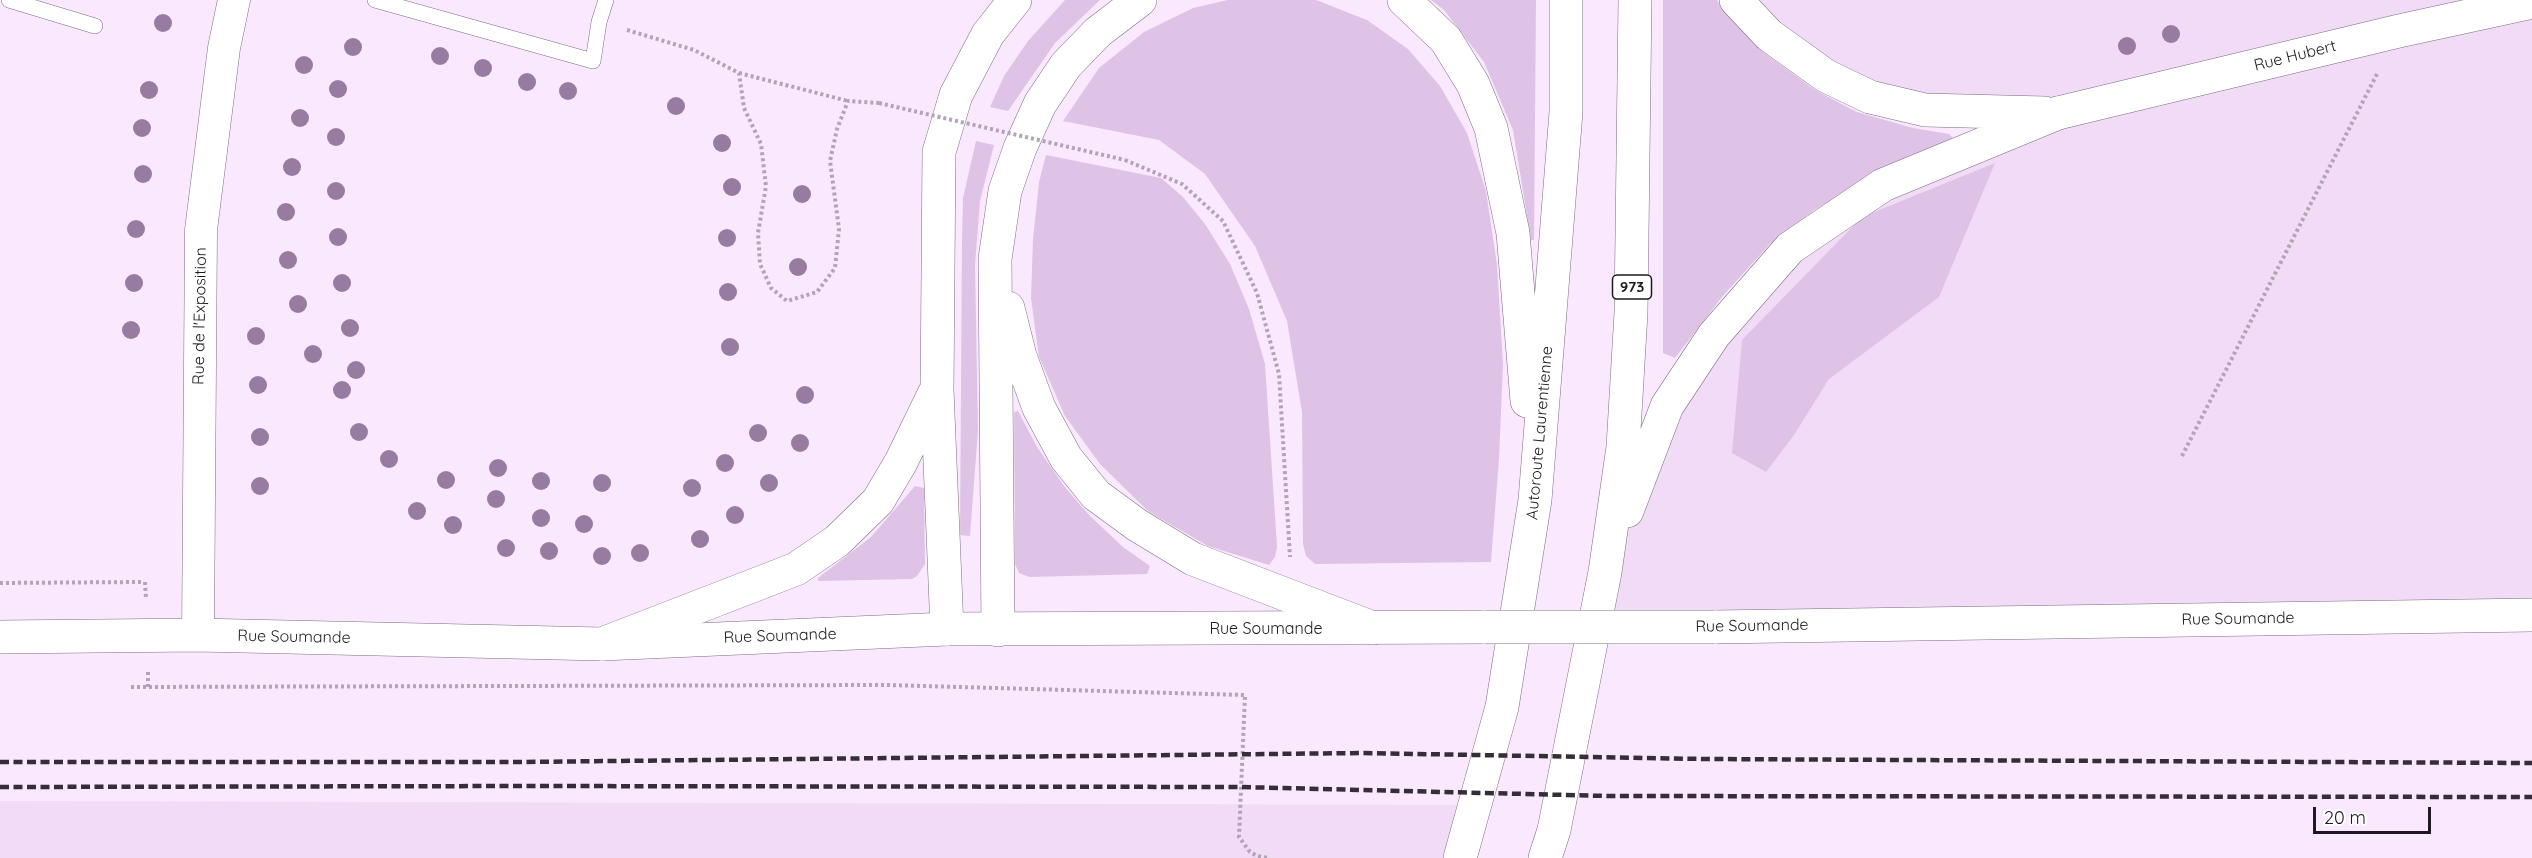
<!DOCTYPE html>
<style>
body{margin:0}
#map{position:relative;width:2532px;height:858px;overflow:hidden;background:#f9e8fe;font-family:Quicksand,sans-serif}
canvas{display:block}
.scale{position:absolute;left:2313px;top:807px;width:118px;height:27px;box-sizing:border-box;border:3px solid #1e1820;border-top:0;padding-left:8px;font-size:18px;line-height:21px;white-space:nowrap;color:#1e1820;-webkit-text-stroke:4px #fff;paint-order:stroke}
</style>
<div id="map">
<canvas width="2532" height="858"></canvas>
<div class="scale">20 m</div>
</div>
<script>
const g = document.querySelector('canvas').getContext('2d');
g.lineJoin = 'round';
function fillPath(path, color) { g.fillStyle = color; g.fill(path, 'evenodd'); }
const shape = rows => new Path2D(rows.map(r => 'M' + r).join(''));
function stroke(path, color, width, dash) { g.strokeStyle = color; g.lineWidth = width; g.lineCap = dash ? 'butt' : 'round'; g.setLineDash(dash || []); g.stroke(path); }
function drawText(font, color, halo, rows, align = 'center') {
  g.font = font + ' Quicksand,sans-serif'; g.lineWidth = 6; g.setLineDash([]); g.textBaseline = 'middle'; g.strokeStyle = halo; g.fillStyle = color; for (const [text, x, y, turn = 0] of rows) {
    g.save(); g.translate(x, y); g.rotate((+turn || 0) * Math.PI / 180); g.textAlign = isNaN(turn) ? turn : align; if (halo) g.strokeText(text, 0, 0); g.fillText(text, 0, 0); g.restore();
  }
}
fillPath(shape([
 [1736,0,2532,0,2532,615,1604,626,1605,572,1667,406,1790,248,2057,114,1870,97],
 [0,801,1475,805,1460,858,0,858]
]), '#f1dbf7');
fillPath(shape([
 [1065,0,1100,0,1055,43,1008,111,990,107,1004,76,1028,41],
 [1228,0,1316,0,1367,20,1408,49,1440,86,1467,133,1486,191,1497,265,1503,364,1499,459,1491,562,1315,564,1306,556,1303,544,1302,412,1287,321,1255,246,1205,174,1159,140,1063,121,1099,68,1144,32,1193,8],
 [1431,0,1536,0,1534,240,1531,240,1513,130,1484,62,1444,10],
 [1663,0,1717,0,1724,11,1763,52,1815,90,1857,112,1913,128,1949,134,1953,138,1950,144,1880,174,1816,209,1770,244,1722,297,1675,358,1663,353],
 [976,141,994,145,980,201,975,265,978,430,970,536,960,535,962,239,963,198],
 [1046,155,1161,178,1183,197,1205,224,1230,264,1249,309,1265,364,1277,547,1275,557,1269,565,1208,546,1149,512,1100,464,1065,416,1039,357,1031,298,1033,239,1039,182],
 [1995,163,1939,297,1829,379,1794,435,1766,472,1732,453,1742,340,1862,217],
 [1018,411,1037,447,1064,486,1089,515,1123,547,1150,566,1147,574,1029,577,1019,573,1015,564,1014,412],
 [915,486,924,488,925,564,917,576,912,579,818,581,818,578,871,537]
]), '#dfc3e7');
const lane = shape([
 [9,0,95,26],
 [375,0,593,61,599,22,606,0]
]);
const street = shape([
 [198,635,201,230,224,48,234,0]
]);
const secondary = shape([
 [2058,113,2399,31,2532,2],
 [1714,627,2532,615],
 [0,637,198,635,602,644,947,629,1485,627]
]);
const highway = shape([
 [1404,0,1446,40,1473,84,1491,128,1513,233,1527,401],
 [1736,0,1769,35,1826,76,1870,97,1925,110,2045,113],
 [1008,308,1020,356,1039,408,1066,458,1096,495,1137,525,1193,559,1373,628],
 [1627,511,1667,406,1714,335,1790,248,1883,185,2058,113],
 [947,629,937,390,939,152,956,95,988,34,1015,0],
 [998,630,995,259,1005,191,1020,148,1040,104,1066,65,1098,32,1140,0],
 [602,644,796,569,837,541,878,501,901,462,934,394],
 [1460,858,1502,707,1535,500,1566,112,1566,0],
 [1545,858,1554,830,1605,572,1623,447,1631,313,1635,0]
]);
stroke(lane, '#7b6d80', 16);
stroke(street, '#7b6d80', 33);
stroke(secondary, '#7b6d80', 34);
stroke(highway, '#7b6d80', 34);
stroke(shape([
 [627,30,694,50,739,73,744,108,761,144,766,186,758,233,760,264,771,288,787,301,817,292,835,268,839,229,830,161,837,129,848,101,879,103],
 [739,73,848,101],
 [1125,160,1182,184,1223,221,1257,293,1279,374,1290,557],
 [2182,456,2377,74],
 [145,582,146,599],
 [0,583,142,582],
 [148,672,148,687],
 [131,687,886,685,1245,695,1239,837,1250,852,1257,856,1269,858]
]), '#b2a4b6', 4, [3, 3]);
stroke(lane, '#fff', 15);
stroke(street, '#fff', 32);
stroke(secondary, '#fff', 33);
stroke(highway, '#fff', 33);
stroke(shape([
 [0,762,521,762,1362,753,1704,759,2532,763],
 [0,787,526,786,1240,787,1608,796,2532,797]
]), '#352e38', 4.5, [9, 4.5]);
const secondaryBridge = shape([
 [1485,627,1714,627]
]);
stroke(secondaryBridge, '#7b6d80', 34, []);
stroke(shape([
 [879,103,1125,160]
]), '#b2a4b6', 4, [3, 3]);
stroke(secondaryBridge, '#fff', 33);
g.fillStyle = '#987ba0';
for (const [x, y] of [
 [163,23],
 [2171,34],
 [2127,46],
 [353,47],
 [440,56],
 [304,65],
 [483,68],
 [527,82],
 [338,89],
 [149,90],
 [568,91],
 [676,106],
 [300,118],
 [142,128],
 [336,137],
 [722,143],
 [292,167],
 [143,174],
 [732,187],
 [336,191],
 [802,194],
 [286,212],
 [136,229],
 [338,237],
 [727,238],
 [288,260],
 [798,267],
 [134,283],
 [342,283],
 [728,292],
 [298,304],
 [350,328],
 [131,330],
 [256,336],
 [730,347],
 [313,354],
 [356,370],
 [258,385],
 [342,390],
 [805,395],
 [359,432],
 [758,433],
 [260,437],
 [800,443],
 [389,459],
 [725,463],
 [498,468],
 [446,480],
 [541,481],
 [602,483],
 [769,483],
 [260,486],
 [692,488],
 [496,499],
 [417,511],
 [735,515],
 [541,518],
 [584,524],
 [453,525],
 [700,539],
 [506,548],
 [549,551],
 [640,553],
 [602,556]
]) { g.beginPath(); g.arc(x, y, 9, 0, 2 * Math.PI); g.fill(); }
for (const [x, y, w] of [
 [1632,287,39]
]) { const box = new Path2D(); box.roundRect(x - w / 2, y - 12, w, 24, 4.5); g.fillStyle = '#fff'; g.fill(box); stroke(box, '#1e1820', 1.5); }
drawText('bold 15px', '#1e1820', null, [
 ["973",1632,287]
]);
drawText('16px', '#1e1820', '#fff', [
 ["Rue Hubert",2295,56,-14],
 ["Rue de l'Exposition",200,316,-89],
 ["Autoroute Laurentienne",1540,433,-85],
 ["Rue Soumande",2238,619,-1],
 ["Rue Soumande",1752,626,-1],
 ["Rue Soumande",1266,629],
 ["Rue Soumande",780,636,-2],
 ["Rue Soumande",294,637,1]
]);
</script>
